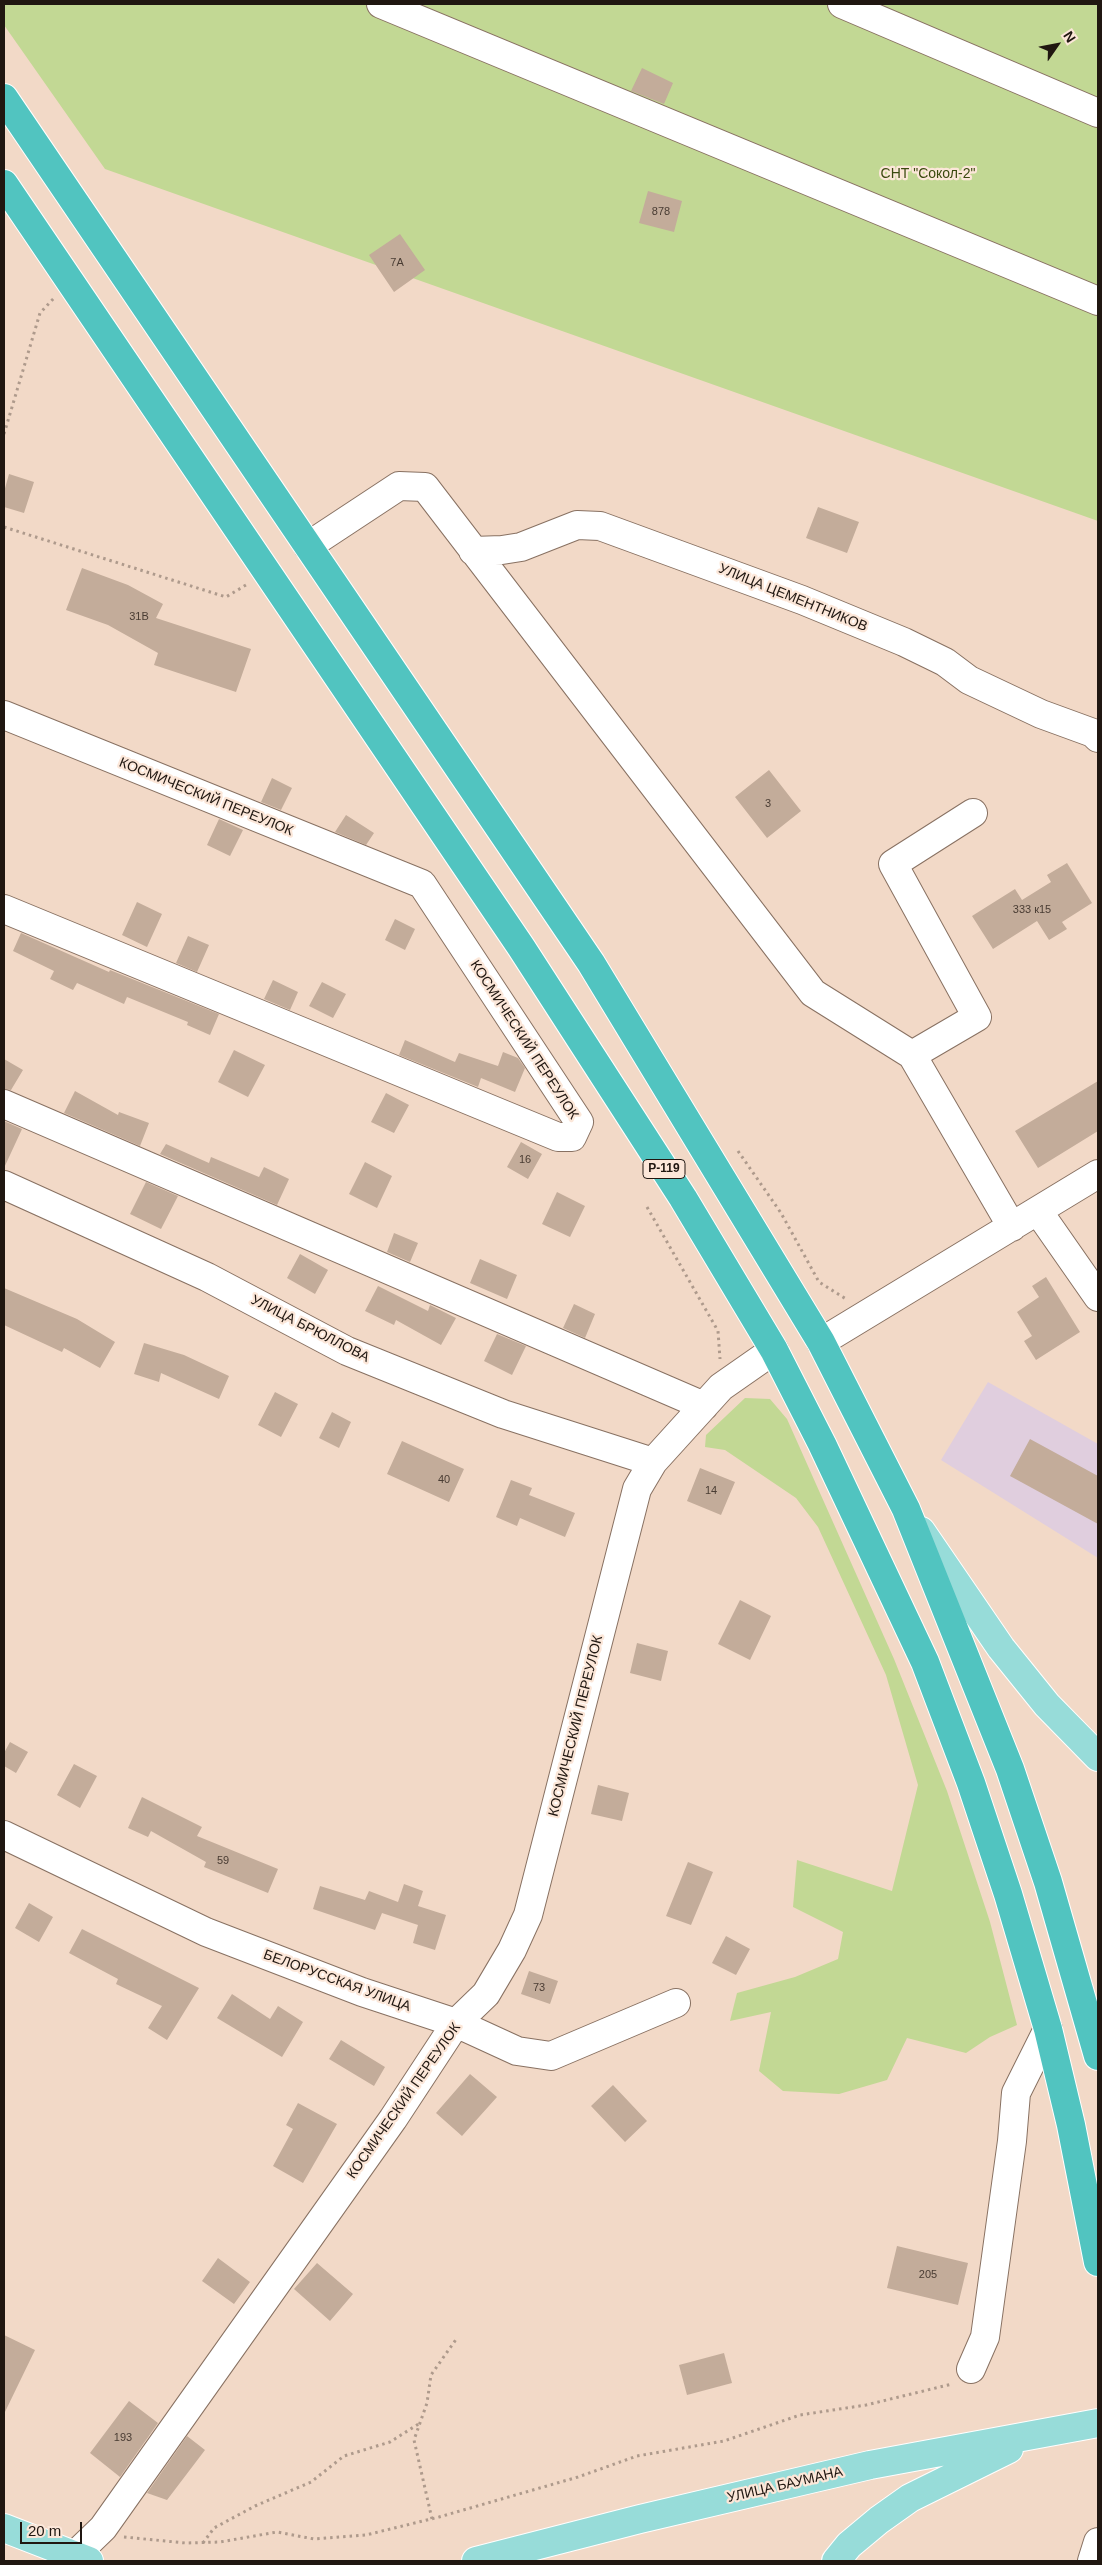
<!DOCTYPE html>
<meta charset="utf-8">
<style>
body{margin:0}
#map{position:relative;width:1102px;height:2565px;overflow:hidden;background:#f2d9c7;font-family:Arial,sans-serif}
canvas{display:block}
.frame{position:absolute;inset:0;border:5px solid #201711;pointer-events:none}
.north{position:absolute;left:1032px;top:20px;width:50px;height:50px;-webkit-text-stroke:4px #fce7d9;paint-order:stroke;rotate:57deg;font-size:14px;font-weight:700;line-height:20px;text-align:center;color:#201711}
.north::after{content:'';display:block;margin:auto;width:18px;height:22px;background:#201711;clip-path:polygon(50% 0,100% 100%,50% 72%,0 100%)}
.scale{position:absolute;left:20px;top:2522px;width:62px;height:22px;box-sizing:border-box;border:2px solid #201711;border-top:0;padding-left:6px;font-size:15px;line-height:18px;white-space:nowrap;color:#201711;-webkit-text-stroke:4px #fce7d9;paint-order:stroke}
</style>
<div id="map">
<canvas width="1102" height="2565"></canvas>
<div class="frame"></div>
<div class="north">N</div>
<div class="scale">20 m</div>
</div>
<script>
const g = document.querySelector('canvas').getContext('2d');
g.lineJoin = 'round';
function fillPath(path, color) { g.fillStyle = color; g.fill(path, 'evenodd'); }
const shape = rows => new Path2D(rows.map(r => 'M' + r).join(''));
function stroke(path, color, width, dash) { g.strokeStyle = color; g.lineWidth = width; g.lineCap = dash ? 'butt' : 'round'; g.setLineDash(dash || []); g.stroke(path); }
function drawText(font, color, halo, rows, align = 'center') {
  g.font = font + ' Arial,sans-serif'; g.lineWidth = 4.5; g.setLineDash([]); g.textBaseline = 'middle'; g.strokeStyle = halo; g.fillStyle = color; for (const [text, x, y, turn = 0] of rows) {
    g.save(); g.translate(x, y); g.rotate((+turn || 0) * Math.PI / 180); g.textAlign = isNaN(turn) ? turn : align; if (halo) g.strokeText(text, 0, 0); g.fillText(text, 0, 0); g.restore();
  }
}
fillPath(shape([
 [988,1382,1098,1444,1098,1558,941,1460]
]), '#e0cede');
fillPath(shape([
 [4,4,1098,4,1098,521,105,169,4,25],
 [745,1398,770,1399,787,1419,894,1659,947,1791,990,1922,1017,2025,990,2037,966,2053,907,2038,887,2080,839,2094,783,2091,759,2071,771,2012,730,2021,737,1993,795,1977,838,1959,843,1932,793,1907,797,1860,892,1891,918,1785,886,1675,818,1527,796,1498,725,1450,705,1447,706,1435]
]), '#c2d894');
fillPath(shape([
 [642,68,673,83,664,104,631,91],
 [648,191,682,201,674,232,639,223],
 [400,234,425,270,394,292,369,255],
 [9,474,34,482,24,513,4,507,4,492],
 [818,507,859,522,847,553,806,538],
 [82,568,128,585,163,604,156,618,251,649,236,692,154,665,158,653,108,625,66,610],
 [769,770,801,811,767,838,735,797],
 [272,778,292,788,281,810,261,802],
 [346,815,374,833,366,845,335,832],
 [219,819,243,830,230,856,207,845],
 [1067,863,1092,903,1062,922,1067,929,1049,940,1037,921,993,949,972,916,1015,889,1022,900,1051,882,1047,875],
 [137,902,162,914,147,947,122,935],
 [395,919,415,929,405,950,385,940],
 [21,933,109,972,110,970,219,1014,210,1035,187,1025,188,1022,127,997,124,1004,77,983,73,990,50,979,54,971,13,951],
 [188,936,209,945,197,972,176,963],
 [273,980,298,992,290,1010,264,999],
 [322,982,346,994,333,1018,309,1006],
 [405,1040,455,1062,459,1053,498,1066,503,1052,518,1058,525,1068,515,1092,481,1078,478,1087,399,1055],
 [234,1050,265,1065,248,1097,218,1082],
 [4,1059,23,1070,11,1090,4,1089],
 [1098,1081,1098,1131,1038,1168,1015,1131],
 [75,1091,118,1115,119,1112,149,1123,140,1146,64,1113],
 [386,1093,409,1105,394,1133,371,1122],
 [4,1121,22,1129,4,1168],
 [521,1142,542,1154,528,1179,507,1167],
 [166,1144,209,1163,211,1157,259,1177,264,1167,289,1179,277,1205,160,1154],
 [365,1162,392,1176,377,1208,349,1194],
 [146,1182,178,1196,161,1229,130,1214],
 [557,1192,585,1206,570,1237,542,1224],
 [394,1233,418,1243,410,1262,387,1252],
 [300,1254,328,1270,315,1294,287,1278],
 [480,1259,517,1275,507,1299,470,1283],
 [1046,1277,1080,1332,1036,1360,1024,1341,1032,1336,1017,1312,1039,1297,1032,1286],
 [378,1286,428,1311,430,1305,456,1318,441,1345,396,1320,394,1325,365,1311],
 [4,1288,77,1319,115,1342,100,1368,64,1348,62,1352,4,1325],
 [574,1304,595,1314,585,1338,563,1328],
 [497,1334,526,1346,512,1375,484,1361],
 [144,1343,184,1355,229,1376,219,1399,161,1373,159,1382,134,1374],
 [275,1392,298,1404,281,1437,258,1425],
 [332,1412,351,1422,339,1448,319,1438],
 [1030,1439,1098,1476,1098,1524,1010,1476],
 [402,1441,464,1469,449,1502,387,1474],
 [700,1468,735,1482,721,1515,687,1501],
 [511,1480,532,1488,529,1495,575,1513,565,1537,520,1518,517,1526,496,1517],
 [740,1600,771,1616,750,1660,718,1644],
 [637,1643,668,1651,661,1681,630,1673],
 [10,1742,28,1752,16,1773,4,1766,4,1753],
 [74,1764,97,1776,80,1808,57,1795],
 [598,1785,629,1793,622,1821,591,1814],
 [142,1797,202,1827,197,1836,278,1869,268,1893,204,1867,206,1862,151,1831,148,1837,128,1828],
 [688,1862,713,1872,691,1925,666,1916],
 [404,1884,423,1891,418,1906,446,1915,435,1950,413,1943,418,1925,382,1913,375,1930,313,1909,320,1886,365,1900,369,1891,398,1902],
 [29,1903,53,1917,39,1942,15,1928],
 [82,1929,199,1988,167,2040,148,2028,162,2006,116,1984,118,1979,69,1953],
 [726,1936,750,1949,736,1975,712,1963],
 [529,1971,558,1981,550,2004,521,1994],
 [232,1994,270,2019,278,2006,303,2022,282,2057,217,2018],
 [341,2040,385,2067,374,2086,329,2059],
 [470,2074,497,2097,462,2136,436,2113],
 [613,2085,647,2121,625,2142,591,2106],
 [298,2103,337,2124,303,2183,273,2166,293,2129,286,2125],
 [897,2246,968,2263,958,2305,887,2288],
 [218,2258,250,2282,234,2304,202,2281],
 [317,2263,353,2294,330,2321,294,2289],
 [4,2335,35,2350,4,2414],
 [724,2353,732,2383,687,2395,679,2365],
 [129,2401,158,2423,120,2477,90,2453],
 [187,2436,205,2450,167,2500,147,2493]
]), '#c3ac9a');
const minor = shape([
 [381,4,1098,301],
 [842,4,1098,113],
 [308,546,399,486,425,487,813,993,912,1055],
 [473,551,502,550,521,547,577,525,600,526,802,600,904,642,945,662,969,680,1041,714,1093,733,1098,738],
 [4,715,422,884,579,1122,572,1137,558,1137,4,909],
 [973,813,893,864,977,1017,912,1055,1012,1227],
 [4,1104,704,1406],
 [4,1185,207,1277,347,1351,503,1414,653,1462],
 [1038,1211,1098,1297],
 [821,1342,1098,1174],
 [4,1835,206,1932,362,1992,456,2023,517,2051,551,2056,676,2003],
 [971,2369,985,2337,1012,2141,1016,2093,1048,2029],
 [75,2555,103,2528,393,2119,456,2023,486,1994,512,1950,528,1915,637,1489,653,1462,721,1387,774,1350],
 [1092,2561,1098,2542]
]);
const major = shape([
 [921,1531,1001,1648,1047,1705,1098,1757],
 [4,2528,89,2561],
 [476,2561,640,2519,870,2465,1098,2423],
 [836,2561,849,2545,879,2520,910,2498,1009,2449]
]);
const highway = shape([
 [4,98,591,963,821,1342,906,1509,1010,1769,1048,1882,1098,2056],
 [4,184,521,947,683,1198,774,1350,822,1444,925,1662,971,1783,1008,1894,1048,2029,1071,2125,1098,2262]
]);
stroke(minor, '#887162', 30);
stroke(major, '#fff', 30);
stroke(highway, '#fff', 30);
stroke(shape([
 [4,434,40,313,54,298],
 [4,527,226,597,246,585],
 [738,1151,781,1213,819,1282,846,1299],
 [647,1207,718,1331,720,1359],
 [432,2519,414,2440,427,2403,431,2375,457,2338],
 [124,2537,186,2543,220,2542,277,2532,314,2539,366,2535,439,2517,578,2477,637,2456,724,2441,800,2415,866,2405,952,2384],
 [203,2543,214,2528,255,2506,311,2482,344,2456,390,2442,420,2423]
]), '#ae9a8c', 3, [2.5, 4]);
stroke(minor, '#fff', 28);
stroke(major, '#97dcd9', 28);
stroke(highway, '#51c4c0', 28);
drawText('11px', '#493c33', null, [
 ["878",661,212],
 ["7А",397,263],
 ["31В",139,617],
 ["3",768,804],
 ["333 к15",1032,910],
 ["16",525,1160],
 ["40",444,1480],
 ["14",711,1491],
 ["59",223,1861],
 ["73",539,1988],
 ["205",928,2275],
 ["193",123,2438]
]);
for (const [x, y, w] of [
 [664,1169,42]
]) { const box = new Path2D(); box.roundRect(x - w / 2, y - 9.5, w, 19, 4); g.fillStyle = '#fce7d9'; g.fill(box); stroke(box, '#201711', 1); }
drawText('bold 12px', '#201711', null, [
 ["Р-119",664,1169]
]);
drawText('14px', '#3b4a0f', '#fce7d9', [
 ["СНТ \"Сокол-2\"",928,174]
]);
drawText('14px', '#201711', '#fce7d9', [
 ["УЛИЦА ЦЕМЕНТНИКОВ",793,598,22],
 ["КОСМИЧЕСКИЙ ПЕРЕУЛОК",206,797,22],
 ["КОСМИЧЕСКИЙ ПЕРЕУЛОК",524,1040,57],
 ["УЛИЦА БРЮЛЛОВА",310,1329,27],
 ["КОСМИЧЕСКИЙ ПЕРЕУЛОК",576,1726,-76],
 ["БЕЛОРУССКАЯ УЛИЦА",337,1981,20],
 ["КОСМИЧЕСКИЙ ПЕРЕУЛОК",404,2101,-55],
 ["УЛИЦА БАУМАНА",785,2485,-13]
]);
</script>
